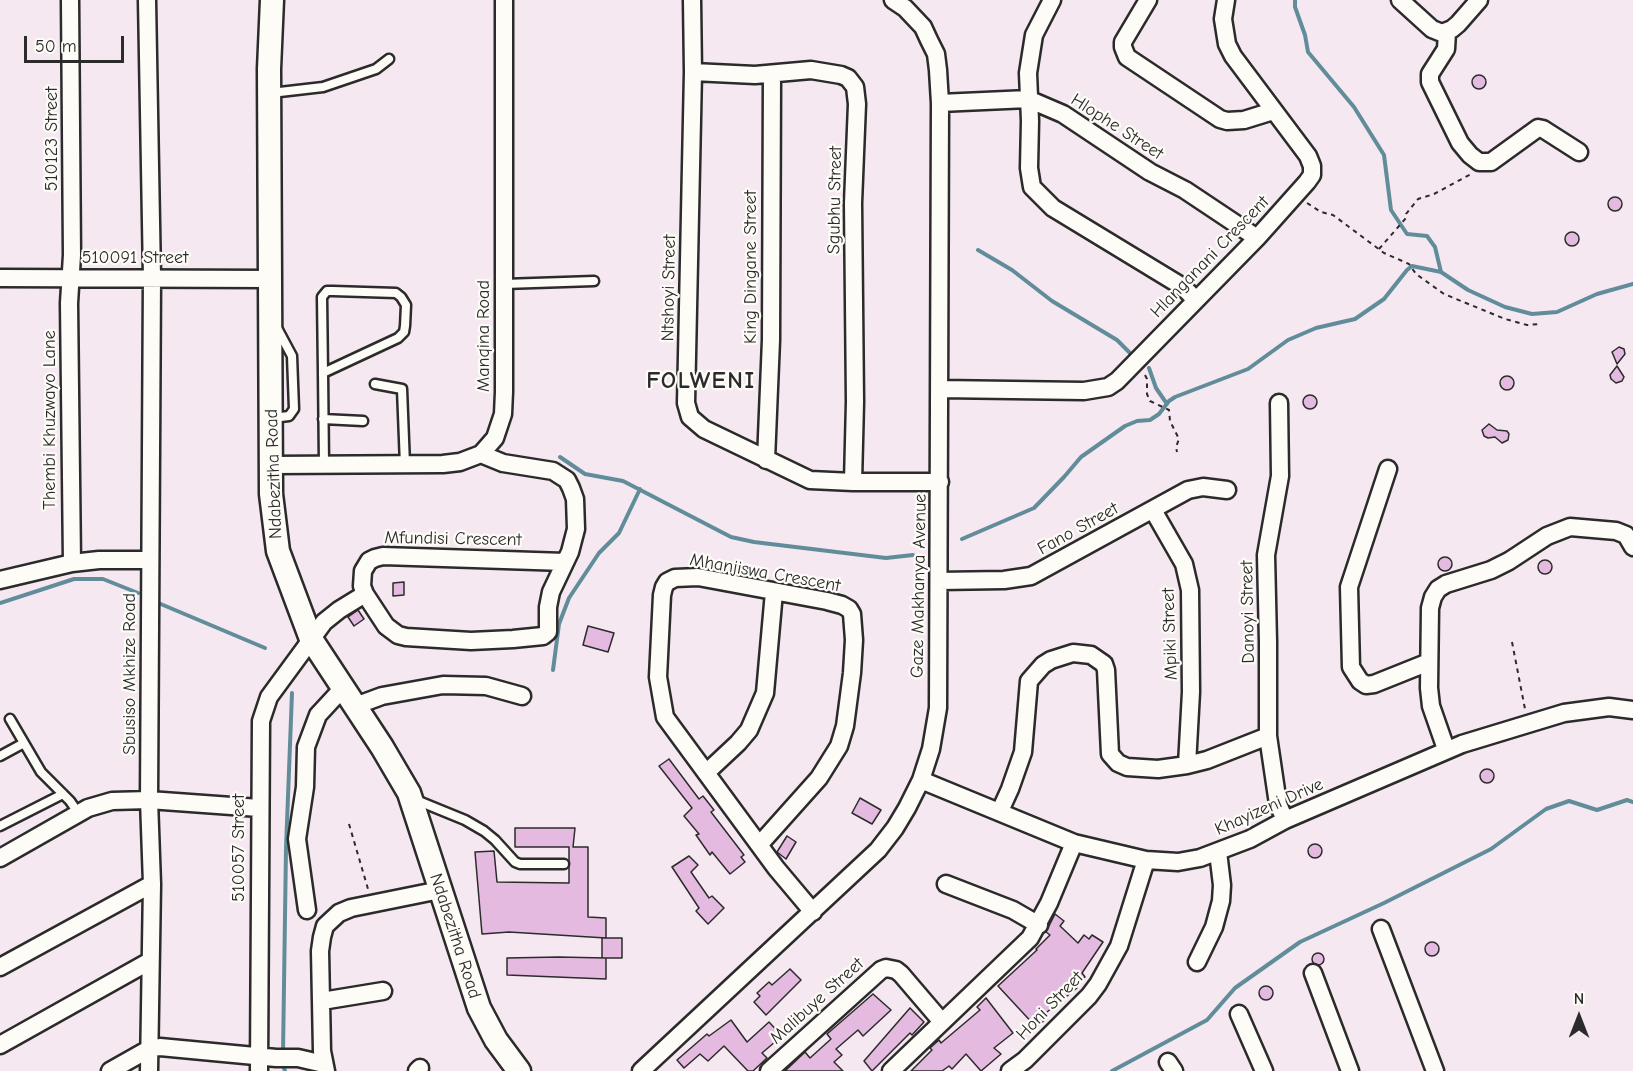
<!DOCTYPE html>
<style>
body{margin:0}
#map{position:relative;width:1633px;height:1071px;overflow:hidden;background:#f6e8f0;font-family:"Comic Neue",sans-serif}
canvas{display:block}
.north{position:absolute;left:1549px;top:987px;width:60px;height:60px;-webkit-text-stroke:4px #fdfcf7;paint-order:stroke;rotate:0deg;font-size:16px;font-weight:700;line-height:24px;text-align:center;color:#2b2b2b}
.north::after{content:'';display:block;margin:auto;width:21px;height:27px;background:#2b2b2b;clip-path:polygon(50% 0,100% 100%,50% 72%,0 100%)}
.scale{position:absolute;left:24px;top:36px;width:100px;height:27px;box-sizing:border-box;border:3px solid #2b2b2b;border-top:0;padding-left:8px;font-size:18px;line-height:21px;white-space:nowrap;color:#2b2b2b;-webkit-text-stroke:4px #fdfcf7;paint-order:stroke}
</style>
<div id="map">
<canvas width="1633" height="1071"></canvas>
<div class="north">N</div>
<div class="scale">50 m</div>
</div>
<script>
const g = document.querySelector('canvas').getContext('2d');
g.lineJoin = 'round';
const shape = rows => new Path2D(rows.map(r => 'M' + r).join(''));
function stroke(path, color, width, dash) { g.strokeStyle = color; g.lineWidth = width; g.lineCap = dash ? 'butt' : 'round'; g.setLineDash(dash || []); g.stroke(path); }
function fillPath(path, color) { g.fillStyle = color; g.fill(path, 'evenodd'); }
function drawText(font, color, halo, rows, align = 'center') {
  g.font = font + ' "Comic Neue",sans-serif'; g.lineWidth = 4.5; g.setLineDash([]); g.textBaseline = 'middle'; g.strokeStyle = halo; g.fillStyle = color; for (const [text, x, y, turn = 0] of rows) {
    g.save(); g.translate(x, y); g.rotate((+turn || 0) * Math.PI / 180); g.textAlign = isNaN(turn) ? turn : align; if (halo) g.strokeText(text, 0, 0); g.fillText(text, 0, 0); g.restore();
  }
}
stroke(shape([
 [1295,0,1295,7,1305,35,1308,52,1354,107,1384,155,1391,210,1407,234,1427,236,1435,247,1441,272,1468,290,1505,307,1532,314,1557,312,1597,294,1633,284],
 [978,250,1012,270,1052,301,1117,340,1130,353],
 [1149,368,1156,388,1167,404],
 [560,457,585,474,623,481,731,537,754,542,886,558,913,555],
 [962,539,1034,508,1064,477,1081,457,1125,426,1137,421,1150,420,1159,414,1169,401,1175,397,1248,369,1288,340,1316,328,1355,319,1384,299,1407,270,1412,266,1441,272],
 [156,602,265,648],
 [0,603,74,579,103,579,138,593],
 [553,670,559,624,569,598,599,553,619,533,640,489],
 [283,1053,286,848,292,693],
 [284,1068,285,1071],
 [1112,1071,1207,1020,1235,988,1300,942,1384,903,1491,849,1546,809,1569,801,1597,810,1627,800,1633,802]
]), '#618d9b', 4);
const building = shape([
 '1472 82a7 7 0 1 1 14 0a7 7 0 1 1-14 0Z',
 '1608 204a7 7 0 1 1 14 0a7 7 0 1 1-14 0Z',
 '1565 239a7 7 0 1 1 14 0a7 7 0 1 1-14 0Z',
 [1619,347,1624,349,1625,354,1617,364,1612,352,1619,347],
 [1617,366,1624,377,1622,381,1616,383,1611,379,1610,375,1617,366],
 '1500 383a7 7 0 1 1 14 0a7 7 0 1 1-14 0Z',
 '1303 402a7 7 0 1 1 14 0a7 7 0 1 1-14 0Z',
 [1489,424,1497,430,1507,431,1509,434,1508,440,1502,443,1495,437,1488,438,1484,436,1482,430,1489,424],
 '1438 564a7 7 0 1 1 14 0a7 7 0 1 1-14 0Z',
 '1538 567a7 7 0 1 1 14 0a7 7 0 1 1-14 0Z',
 [404,582,404,595,393,596,393,583,404,582],
 [358,610,364,619,354,626,348,617,358,610],
 [588,626,614,633,608,652,583,645,588,626],
 [669,759,699,799,703,796,714,810,711,812,744,855,741,857,745,862,730,874,712,852,710,855,696,835,699,834,684,816,692,808,659,766,669,759],
 '1480 776a7 7 0 1 1 14 0a7 7 0 1 1-14 0Z',
 [860,798,881,810,872,824,852,813,860,798],
 [515,828,575,828,573,847,588,847,588,917,606,918,606,938,509,932,482,934,475,852,494,851,497,882,569,883,569,847,515,847,515,828],
 [787,836,796,842,786,859,777,852,787,836],
 '1308 851a7 7 0 1 1 14 0a7 7 0 1 1-14 0Z',
 [689,856,698,865,691,872,709,898,712,896,724,908,708,924,696,911,699,908,672,867,689,856],
 [1055,914,1064,921,1060,926,1078,943,1084,935,1089,939,1092,935,1103,942,1082,973,1085,977,1074,985,1077,988,1042,1016,1045,1020,1036,1027,998,986,1037,950,1036,949,1050,935,1046,932,1055,914],
 [602,938,622,938,622,958,602,958,602,938],
 '1425 949a7 7 0 1 1 14 0a7 7 0 1 1-14 0Z',
 '1312 959a6 6 0 1 1 12 0a6 6 0 1 1-12 0Z',
 [558,957,606,958,606,979,507,975,507,958,558,957],
 [790,969,801,980,766,1015,754,1002,760,996,757,993,769,982,772,985,790,969],
 '1259 993a7 7 0 1 1 14 0a7 7 0 1 1-14 0Z',
 [873,994,891,1010,863,1036,858,1030,836,1049,842,1055,834,1062,843,1071,785,1071,805,1052,810,1058,831,1039,827,1034,873,994],
 [986,998,1013,1033,994,1048,1001,1054,981,1071,966,1054,952,1069,949,1066,942,1071,911,1071,932,1050,930,1048,939,1040,941,1043,980,1010,977,1007,986,998],
 [910,1008,924,1022,912,1035,910,1033,872,1071,864,1061,910,1008],
 [731,1020,747,1042,769,1022,782,1036,762,1053,767,1058,753,1071,748,1071,724,1046,708,1061,700,1054,684,1068,677,1060,707,1034,709,1036,731,1020]
]);
fillPath(building, '#e5bae0');
stroke(building, '#2b2b2b', 1.5);
const lane = shape([
 [271,93,323,87,376,69,389,59],
 [504,284,594,281],
 [323,373,398,338,404,332,405,326,406,305,401,297,396,293,333,291,327,291,322,297,323,373,324,464],
 [375,384,402,389,405,465],
 [272,418,289,416,294,409,292,356,277,328],
 [323,419,363,421],
 [10,719,41,772,70,801,79,814],
 [0,756,24,743],
 [416,800,465,820,484,831,495,840,515,862,520,864,564,864],
 [0,826,63,794]
]);
const street = shape([
 [70,0,72,255,69,303,72,563],
 [147,0,152,277,149,800,152,884,149,1071],
 [692,0,693,72,686,403,690,417,704,429,810,480,853,482,940,482],
 [1052,0,1034,35,1028,73,1030,121,1029,168,1032,187,1053,208,1183,287,1196,300],
 [1148,0,1123,42,1123,47,1127,57,1220,119,1227,121,1244,120,1273,111],
 [1400,0,1432,29,1442,33,1452,29,1458,24,1479,0],
 [1447,32,1446,49,1430,74,1430,82,1460,143,1470,155,1479,162,1491,162,1538,128,1543,129,1579,152],
 [693,72,755,75,811,70,841,75,848,78,855,87,857,104,853,203,855,402,853,482],
 [940,103,1028,99,1063,114,1150,172,1185,190,1257,238],
 [0,278,271,279],
 [940,389,1084,391,1108,387,1117,381,1257,238,1307,182,1312,175,1312,166,1308,156,1233,56,1227,44,1223,19,1226,0],
 [1279,403,1280,476,1266,555,1268,642,1268,736,1278,804,1285,820],
 [481,454,503,463,553,471,567,480,571,488,575,499,576,529,570,552,551,592,548,607,548,632,543,636,513,639,471,641,406,637,398,635,386,626,365,594,362,586,363,571,369,561,375,558,383,556,565,562],
 [766,460,771,340,772,75],
 [271,465,443,464,460,462,481,454,495,438,503,414,504,392,504,0],
 [1388,469,1349,587,1351,667,1360,681,1366,685,1374,684,1429,662],
 [1153,510,1184,564,1190,590,1191,692,1187,765],
 [0,580,72,563,99,560,150,560],
 [939,581,1004,580,1031,576,1188,490,1203,487,1227,490],
 [355,706,382,696,443,685,486,686,522,696],
 [1446,749,1431,706,1429,688,1430,608,1433,597,1438,589,1446,584,1491,570,1509,561,1547,536,1570,527,1616,531,1626,535,1633,547],
 [707,772,738,743,749,730,765,693,774,592],
 [921,780,1074,843,1146,860,1178,862,1200,858,1250,839,1285,820,1462,744,1564,713,1609,707,1633,710],
 [1000,811,1010,789,1023,752,1029,681,1043,665,1051,660,1073,653,1091,655,1104,664,1106,670,1110,754,1118,763,1127,767,1158,769,1187,765,1207,760,1268,736],
 [760,844,819,778,839,746,845,726,852,673,854,640,852,614,849,609,842,605,827,601,698,577,675,578,667,582,664,587,662,595,658,677,665,717,776,868,813,912],
 [0,858,88,808,112,801,149,800,259,808],
 [946,884,1013,910,1039,925],
 [307,910,297,839,305,787,306,747,318,715,343,688],
 [1381,929,1435,1071],
 [1197,962,1214,927,1221,901,1222,885,1218,852],
 [0,967,152,884],
 [1313,973,1350,1071],
 [322,1001,383,991],
 [1239,1014,1264,1071],
 [0,1045,150,961],
 [1168,1062,1174,1071],
 [110,1071,149,1049,160,1047,276,1058,298,1058,324,1064],
 [259,1071,261,721,269,697,324,622,339,610,365,594],
 [326,1071,322,1051,320,951,322,937,325,926,339,913,351,908,440,890],
 [417,1071,420,1068],
 [641,1071,878,850,895,828,907,808,921,780,931,749,938,708,940,103,938,70,936,54,929,40,923,27,905,8,893,0],
 [769,1071,881,970,886,968,896,970,901,974,942,1022],
 [891,1071,1030,938,1049,903,1074,843],
 [1010,1071,1025,1060,1089,996,1098,984,1119,946,1146,860]
]);
const secondary = shape([
 [272,0,269,69,271,494,278,551,311,639,382,747,409,793,479,1008,496,1040,519,1071]
]);
stroke(lane, '#2b2b2b', 13);
stroke(street, '#2b2b2b', 21);
stroke(secondary, '#2b2b2b', 27);
stroke(shape([
 [1307,203,1321,212,1333,215,1384,253,1409,264,1416,274,1444,294,1505,319,1527,325,1539,324],
 [1379,249,1406,218,1406,214,1418,199,1434,194,1471,174],
 [1145,375,1147,379,1147,394,1150,401,1169,410,1170,421,1179,439,1176,447,1177,452],
 [1512,642,1525,709],
 [349,824,368,889]
]), '#2b2b2b', 2, [4.5, 4.5]);
stroke(lane, '#fdfcf7', 8);
stroke(street, '#fdfcf7', 16);
stroke(secondary, '#fdfcf7', 22);
drawText('18px', '#2b2b2b', '#fdfcf7', [
 ["Hlophe Street",1117,127,33],
 ["510123 Street",52,139,-90],
 ["Sgubhu Street",835,200,-89],
 ["Hlanganani Crescent",1210,257,-46],
 ["510091 Street",135,258],
 ["King Dingane Street",751,267,-90],
 ["Ntshoyi Street",669,288,-89],
 ["Manqina Road",484,336,-90],
 ["Thembi Khuzwayo Lane",50,420,-90],
 ["Ndabezitha Road",274,474,-92],
 ["Fano Street",1078,529,-29],
 ["Mfundisi Crescent",453,539,1],
 ["Mhanjiswa Crescent",765,573,10],
 ["Gaze Makhanya Avenue",919,586,-89],
 ["Danoyi Street",1248,612,-91],
 ["Mpiki Street",1170,634,-92],
 ["Sbusiso Mkhize Road",130,674,-90],
 ["Khayizeni Drive",1269,807,-24],
 ["510057 Street",239,848,-90],
 ["Ndabezitha Road",455,936,72],
 ["Malibuye Street",817,1001,-42],
 ["Honi Street",1050,1006,-46]
]);
g.letterSpacing = '1.5px';
drawText('bold 24px', '#2b2b2b', '#fdfcf7', [
 ["FOLWENI",701,381]
]);
g.letterSpacing = '0px';
</script>
